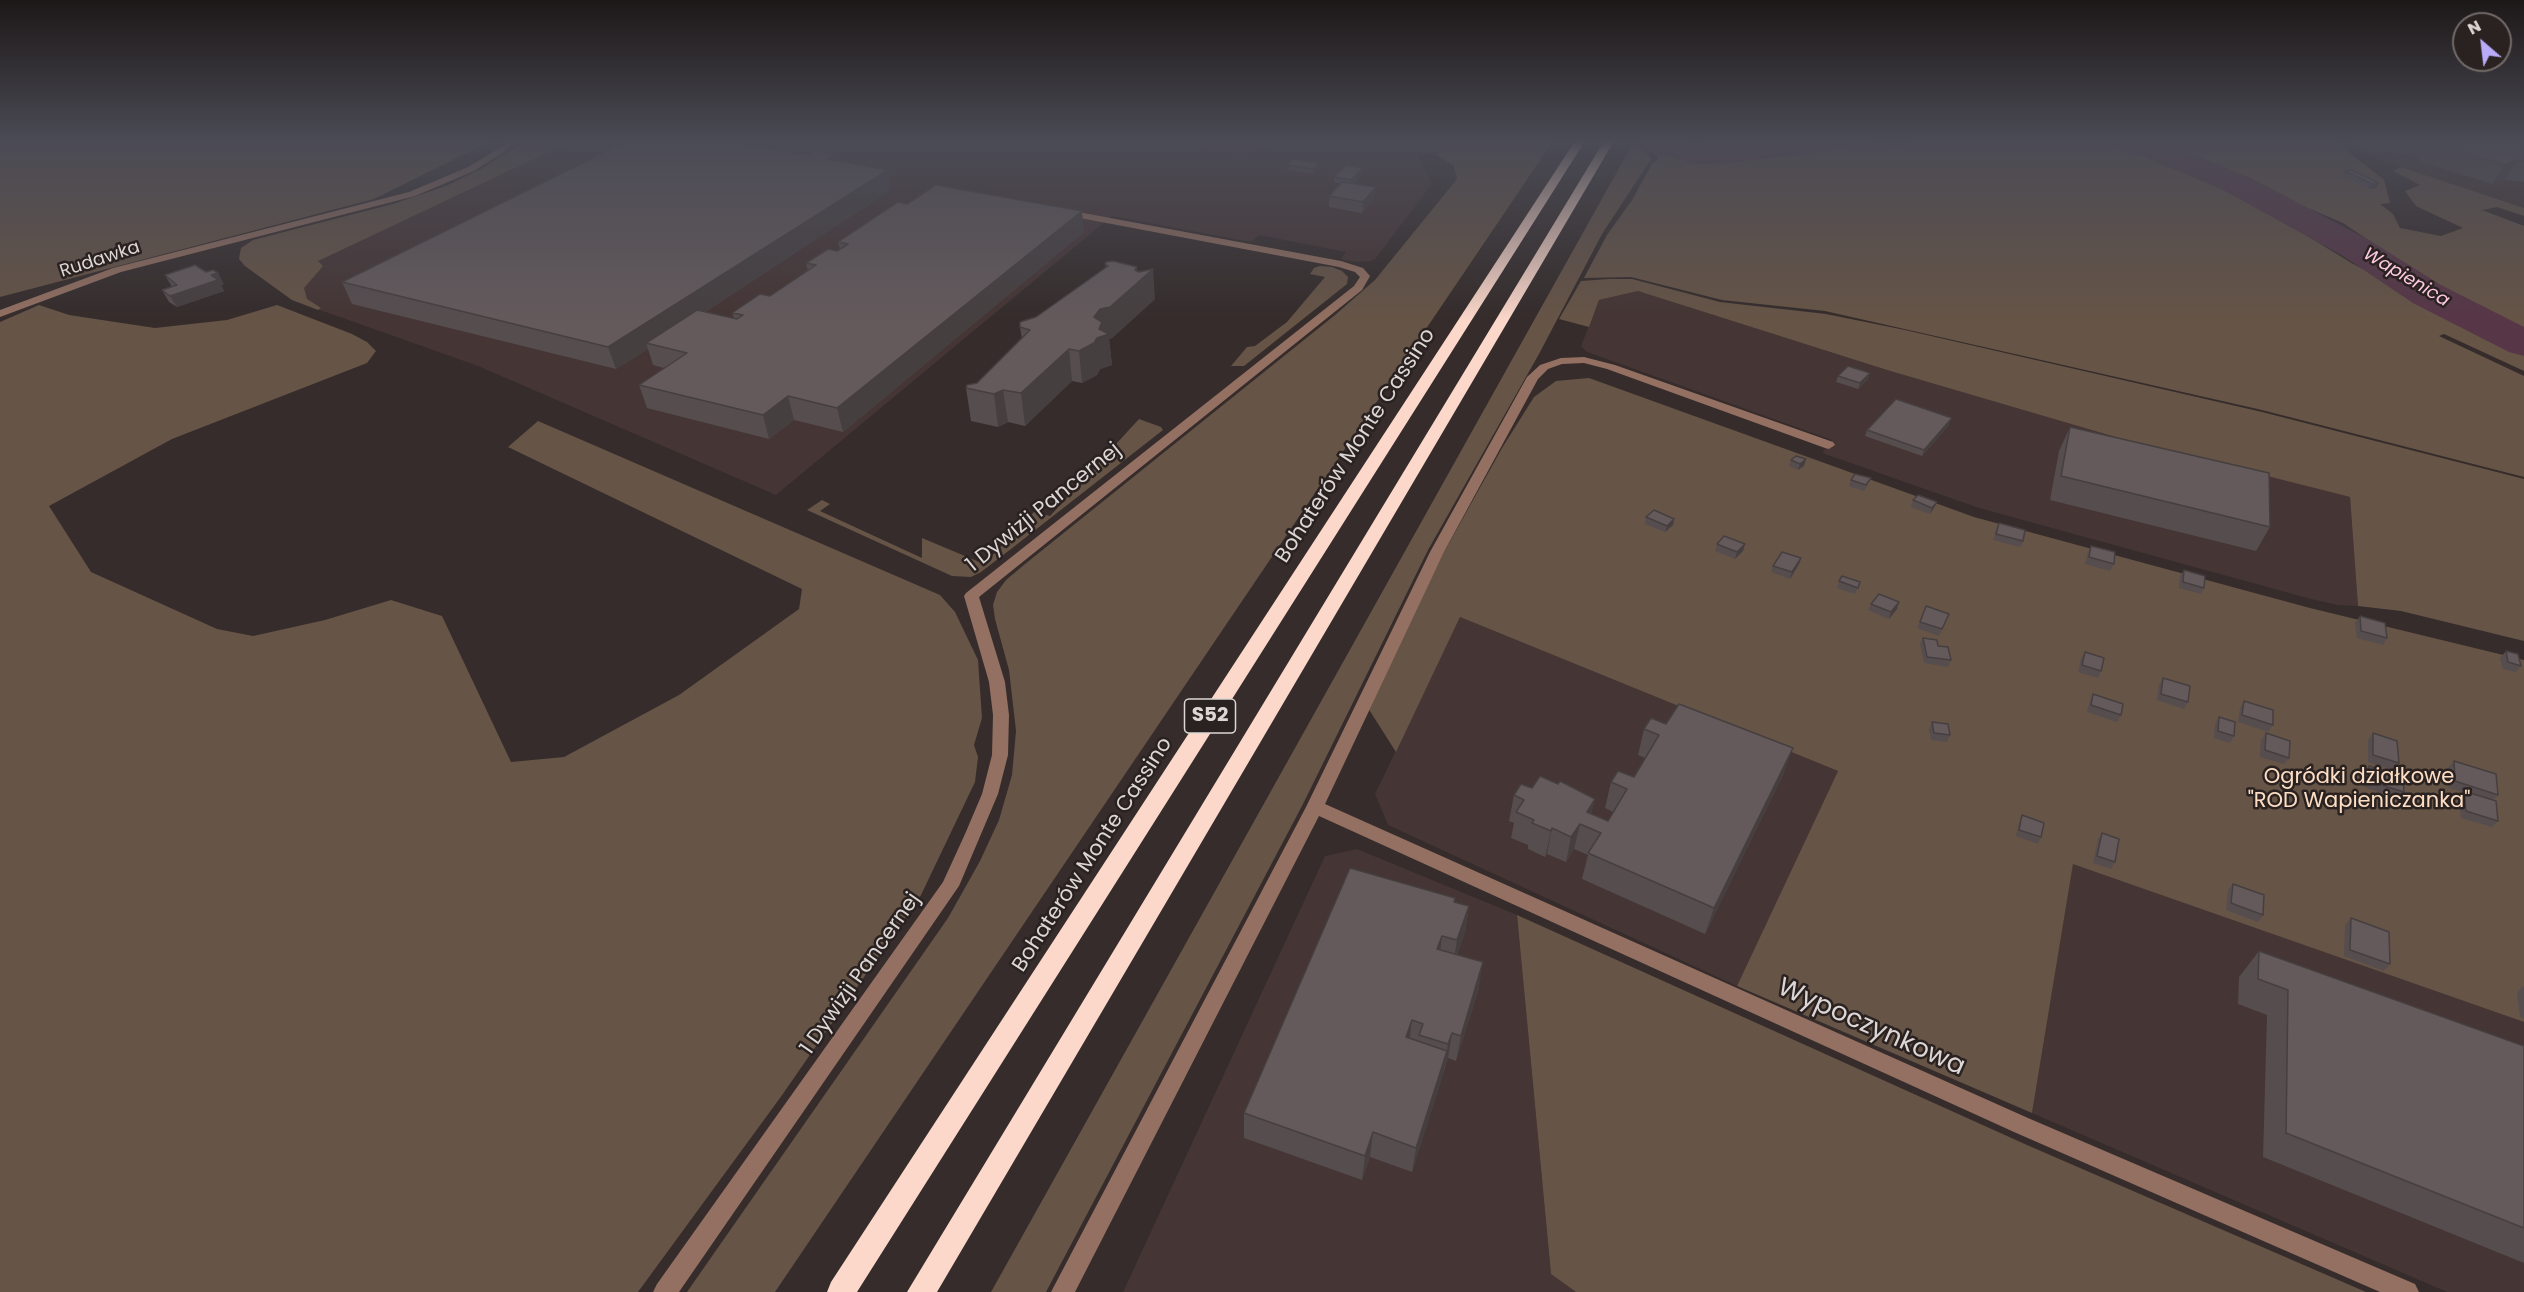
<!DOCTYPE html>
<meta charset="utf-8">
<style>
body{margin:0}
#map{position:relative;width:2524px;height:1292px;overflow:hidden;background:#352c2b;font-family:Poppins,sans-serif}
canvas{display:block}
.north{position:absolute;left:2452px;top:12px;width:60px;height:60px;box-sizing:border-box;background:#2a2221;border:2px solid #716a69;border-radius:50%;rotate:332deg;font-size:16px;font-weight:700;line-height:24px;text-align:center;color:#dcd6d5}
.north::after{content:'';display:block;margin:auto;width:21px;height:27px;background:#b9abf7;clip-path:polygon(50% 0,100% 100%,50% 72%,0 100%)}
</style>
<div id="map">
<canvas width="2524" height="1292"></canvas>
<div class="north">N</div>
</div>
<script>
const g = document.querySelector('canvas').getContext('2d');
g.lineJoin = 'round';
function fillPath(path, color) { g.fillStyle = color; g.fill(path, 'evenodd'); }
const shape = rows => new Path2D(rows.map(r => 'M' + r).join(''));
function stroke(path, color, width, dash) { g.strokeStyle = color; g.lineWidth = width; g.lineCap = dash ? 'butt' : 'round'; g.setLineDash(dash || []); g.stroke(path); }
function drawText(font, color, halo, rows, align = 'center') {
  g.font = font + ' Poppins,sans-serif'; g.lineWidth = 5; g.setLineDash([]); g.textBaseline = 'middle'; g.strokeStyle = halo; g.fillStyle = color; for (const [text, x, y, turn = 0] of rows) {
    g.save(); g.translate(x, y); g.rotate((+turn || 0) * Math.PI / 180); g.textAlign = isNaN(turn) ? turn : align; if (halo) g.strokeText(text, 0, 0); g.fillText(text, 0, 0); g.restore();
  }
}
fillPath(shape([
 [525,141,1447,141,1439,151,1417,156,1432,184,1375,259,1370,261,1357,262,1341,259,1346,252,1259,235,1251,242,1112,216,776,495,478,366,292,300,245,266,239,259,241,248,253,240,393,204,446,186,481,169],
 [2346,141,2524,141,2524,208,2401,167,2355,149],
 [1638,291,1887,370,2129,441,2350,497,2358,606,2338,605,2311,599,1979,508,1822,453,1832,440,1587,352,1581,346,1599,300],
 [1460,617,1838,771,1737,986,1388,825,1375,794],
 [1357,849,1517,915,1551,1274,1576,1292,1123,1292,1325,856],
 [2073,863,2524,1022,2524,1292,2447,1292,2032,1113]
]), '#453534');
fillPath(shape([
 [0,141,491,141,374,199,0,297],
 [525,141,572,141,318,261,323,266,304,288,307,299,321,308,318,310,292,300,245,266,239,259,241,248,253,240,393,204,446,186,481,169],
 [1447,141,1553,141,775,1292,687,1292,948,918,980,861,999,820,1012,775,1016,731,1009,670,995,619,993,605,997,592,1006,580,1025,564,1335,315,1375,280,1457,179,1454,166,1436,154,1440,153,1438,151],
 [1695,141,1785,141,1710,148],
 [1855,141,1901,146,1922,141,2108,141,2165,159,2226,186,2353,264,2524,350,2524,371,2444,334,2439,336,2524,376,2524,477,2262,410,1825,311,1722,300,1631,277,1584,278,1607,235,1632,200,1652,164,1658,160,1657,156,1642,143,1678,154,1704,157],
 [2136,141,2339,141,2347,151,2384,180,2390,203,2380,204,2393,214,2400,228,2441,236,2463,228,2416,206,2405,191,2420,185,2393,171,2401,167,2524,208,2524,216,2497,207,2482,210,2524,226,2524,337,2468,307,2343,223,2210,166],
 [1632,145,1648,154,1651,159,1602,234,1539,354,1428,550,1303,804,1046,1292,991,1292],
 [1320,266,1332,267,1342,271,1348,277,1347,284,1244,366,1231,366,1247,347,1255,346,1287,322,1325,277,1310,274,1314,268],
 [1609,279,1632,279,1720,302,1826,314,1905,330,2262,412,2524,479,2524,641,2401,611,2358,606,2350,497,2129,441,1887,370,1638,291,1599,300,1589,327,1559,319,1581,281],
 [39,305,69,315,155,328,227,320,277,305,352,334,367,342,376,351,367,363,172,439,49,506,91,572,217,629,253,636,325,620,391,600,442,616,511,762,564,757,679,695,799,609,802,589,508,447,538,421,940,595,955,612,978,660,982,718,974,745,978,757,975,782,921,895,780,1098,638,1292,0,1292,0,322],
 [1589,378,1974,517,2310,608,2524,660,2524,1022,2073,864,2032,1113,1737,986,1838,771,1460,617,1396,752,1368,708,1443,554,1502,448,1534,397,1556,381],
 [1139,419,1161,427,1163,430,1011,549,981,572,971,577,952,576,807,510,822,500,830,504,820,511,922,558,922,538,984,564,1034,512,1050,516],
 [1517,915,2027,1145,2366,1292,1576,1292,1551,1274]
]), '#665446');
fillPath(shape([
 [1197,141,1278,141,1272,147,1244,153,1212,151,1201,146]
]), '#573647');
fillPath(shape([
 [1632,141,1685,141,1696,144,1748,141,1847,141,1843,148,1831,151,1730,163,1695,164,1636,148,1632,141],
 [2108,141,2160,141,2247,176,2369,240,2441,285,2524,327,2524,356,2509,352,2413,303,2343,256,2223,190,2144,157,2112,148,2108,141]
]), '#573647');
fillPath(shape([
 [511,141,521,141,474,171,415,196,121,272,0,317,0,310,113,268,409,192,468,167,511,141],
 [1062,209,1341,261,1363,268,1370,276,1362,290,979,597,1005,682,1009,715,1008,755,998,794,959,886,679,1292,653,1292,657,1284,943,882,965,834,982,794,992,755,993,715,989,682,964,596,966,593,1354,286,1360,277,1355,272,1339,267,1059,214,1059,210,1062,209],
 [1584,357,1615,365,1833,442,1835,445,1829,449,1825,448,1607,369,1584,363,1562,364,1548,369,1538,379,1444,552,1325,804,2028,1118,2415,1284,2419,1292,2380,1292,2014,1132,1319,816,1075,1292,1051,1292,1306,807,1430,552,1527,377,1540,365,1561,358,1584,357]
]), '#937061');
fillPath(shape([
 [1575,141,1585,141,857,1292,827,1292,831,1282,1575,141],
 [1604,141,1614,141,937,1292,907,1292,1604,141]
]), '#fcd8ca');
fillPath(shape([
 [2381,141,2524,141,2524,182,2505,180,2492,184,2420,161,2417,156,2387,152],
 [838,161,891,190,705,312,734,318,732,313,770,296,808,271,806,263,840,249,838,242,1084,232,843,432,794,420,769,439,647,408,639,385,664,368,653,365,648,349,616,369,352,304,342,282],
 [1287,165,1319,168,1313,174,1287,170],
 [1363,168,1362,173,1353,184,1375,198,1362,213,1329,207,1329,196,1341,184,1334,182,1334,177],
 [2345,171,2379,183,2376,188,2369,189,2342,176],
 [1105,264,1137,271,1155,299,1112,338,1109,339,1112,365,1100,369,1097,375,1082,383,1072,381,1025,426,1008,422,998,427,971,421,966,388,977,383,1022,339,1020,327,1036,317,1106,268],
 [165,275,224,284,221,285,224,291,177,307,169,302,162,290,172,287],
 [1838,376,1868,379,1858,389,1836,382],
 [1949,425,1922,456,1865,436,1867,430],
 [2070,427,2270,527,2256,551,2050,500,2059,451],
 [1791,460,1804,466,1798,470,1789,466],
 [1851,480,1868,485,1864,491,1849,486],
 [1913,500,1937,502,1934,508,1930,514,1911,507],
 [1646,517,1674,519,1673,525,1665,532,1645,524],
 [1999,523,2023,541,2020,547,1993,540],
 [1717,544,1745,544,1743,551,1735,559,1715,551],
 [2091,546,2114,564,2110,571,2085,564,2088,552],
 [1799,564,1790,579,1771,572,1773,566],
 [2184,570,2204,588,2201,594,2179,588,2180,576],
 [1839,581,1860,582,1855,594,1837,588],
 [1899,602,1897,609,1889,619,1868,610,1871,604],
 [1926,606,1949,614,1939,636,1917,628],
 [2360,616,2387,638,2383,645,2357,638,2355,623],
 [1923,638,1938,646,1951,660,1948,667,1924,663,1920,644],
 [2506,651,2521,666,2516,672,2503,669,2500,658],
 [2085,652,2101,671,2098,678,2078,672,2081,659],
 [2163,678,2188,702,2184,709,2157,700,2159,685],
 [2093,694,2121,715,2117,722,2087,712,2090,701],
 [2244,701,2273,725,2268,732,2238,722,2240,708],
 [2219,717,2234,736,2230,743,2214,738,2215,724],
 [1932,722,1950,735,1947,742,1931,740,1929,729],
 [1644,729,1784,773,1705,934,1582,879,1588,855,1574,849,1566,862,1547,854,1545,857,1528,849,1528,845,1511,838,1514,823,1509,821,1514,795,1591,814,1608,821,1613,812,1605,808,1611,782,1634,777,1645,758,1638,755],
 [2266,733,2289,758,2284,764,2260,757,2261,740],
 [2373,733,2399,763,2393,770,2368,762,2368,740],
 [2454,761,2498,795,2493,800,2498,821,2492,827,2461,818,2459,798,2463,792,2449,788,2448,768],
 [2369,766,2404,792,2398,799,2364,787,2364,773],
 [2022,815,2041,837,2038,844,2016,836,2019,822],
 [2102,833,2115,862,2111,869,2093,863,2098,839],
 [2233,884,2263,915,2258,922,2226,910,2228,890],
 [1455,898,1455,902,1469,906,1465,932,1457,955,1479,988,1456,1061,1448,1058,1412,1172,1370,1157,1362,1180,1244,1138,1244,1113],
 [2351,918,2390,964,2384,971,2344,956,2345,925],
 [2259,951,2524,1046,2524,1263,2263,1157,2267,1015,2238,1004,2239,977],
 [2523,986,2524,987,2524,1019,2520,1017,2517,993]
]), '#564d4f');
fillPath(shape([
 [836,154,840,173,827,159],
 [2517,160,2505,180,2492,184,2504,165],
 [1319,163,1319,168,1313,174,1313,169],
 [1363,168,1362,173,1351,185,1351,180],
 [888,170,891,190,654,345,646,343,648,349,616,369,608,347],
 [2379,183,2376,188,2369,189,2372,184],
 [1376,187,1375,198,1362,213,1363,202],
 [1082,211,1084,232,843,432,837,408],
 [1137,267,1138,282,1153,269,1155,299,1112,338,1109,339,1112,365,1100,369,1097,375,1082,383,1079,351,1094,317,1100,309,1135,270],
 [218,273,224,284,221,285,224,291,177,307,170,296,211,275],
 [1069,349,1072,381,1025,426,1021,393],
 [1870,373,1868,379,1858,389,1860,383],
 [1003,390,1008,422,998,427,994,394],
 [788,396,794,420,769,439,763,415],
 [1952,418,1949,425,1922,456,1924,450],
 [1806,459,1804,466,1798,470,1800,464],
 [1937,502,1934,508,1930,514,1932,508],
 [1674,519,1673,525,1665,532,1667,526],
 [1745,544,1743,551,1735,559,1737,552],
 [1801,558,1799,564,1790,579,1792,572],
 [1899,602,1897,609,1889,619,1891,612],
 [1793,748,1784,773,1705,934,1714,908],
 [1595,799,1589,825,1587,812],
 [1580,824,1574,849,1566,862,1571,837],
 [1552,828,1547,854,1545,857,1551,831],
 [1469,906,1465,932,1453,966,1457,940],
 [1442,936,1439,961,1437,949],
 [1483,962,1479,988,1456,1061,1461,1036],
 [1412,1020,1409,1045,1406,1037],
 [1452,1033,1448,1058,1444,1069,1448,1044],
 [1447,1051,1443,1076,1412,1172,1416,1148],
 [1373,1132,1370,1157,1362,1180,1365,1156]
]), '#463f40');
const building = shape([
 [627,141,726,141,806,155,815,150,836,154,827,159,888,170,608,347,342,282,627,141],
 [2430,141,2524,141,2524,161,2517,160,2504,165,2431,142,2430,141],
 [1293,159,1319,163,1313,169,1287,165,1293,159],
 [1346,165,1363,168,1351,180,1334,177,1346,165],
 [2352,170,2379,183,2372,184,2345,171,2352,170],
 [1342,182,1376,187,1363,202,1329,196,1342,182],
 [936,185,1082,211,837,408,788,396,763,415,639,385,687,353,646,343,697,310,737,319,743,315,732,313,760,294,770,296,816,265,806,263,828,249,837,251,848,244,838,242,898,202,907,204,936,185],
 [1113,261,1137,267,1135,270,1139,272,1153,269,1110,307,1100,309,1094,317,1102,322,1099,329,1109,334,1097,338,1094,343,1079,351,1069,349,1021,393,1003,390,994,394,966,388,967,385,977,383,1030,330,1020,327,1020,322,1036,317,1108,266,1105,264,1106,262,1113,261],
 [195,265,206,272,213,270,218,273,211,275,218,280,170,296,162,290,177,285,165,275,195,265],
 [1848,366,1870,373,1860,383,1838,376,1848,366],
 [1896,399,1952,418,1924,450,1867,430,1896,399],
 [2070,427,2269,473,2270,527,2061,476,2070,427],
 [1796,456,1806,459,1800,464,1791,460,1796,456],
 [1855,474,1871,478,1866,485,1851,480,1855,474],
 [1918,495,1937,502,1932,508,1913,500,1918,495],
 [1654,510,1674,519,1667,526,1646,517,1654,510],
 [1999,523,2025,530,2023,541,1996,534,1999,523],
 [1724,536,1745,544,1737,552,1717,544,1724,536],
 [2091,546,2115,552,2114,564,2089,557,2091,546],
 [1782,552,1801,558,1792,572,1773,566,1782,552],
 [2184,570,2205,576,2204,588,2183,582,2184,570],
 [1842,576,1860,582,1858,588,1839,581,1842,576],
 [1879,594,1899,602,1891,612,1871,604,1879,594],
 [1926,606,1949,614,1942,629,1920,622,1926,606],
 [2360,616,2385,623,2387,638,2361,631,2360,616],
 [1923,638,1937,640,1938,646,1948,647,1951,660,1927,657,1923,638],
 [2506,651,2518,654,2521,666,2508,662,2506,651],
 [2085,652,2104,658,2101,671,2082,665,2085,652],
 [2163,678,2190,686,2188,702,2161,694,2163,678],
 [2093,694,2123,704,2121,715,2091,705,2093,694],
 [2244,701,2273,710,2273,725,2242,715,2244,701],
 [1679,704,1793,748,1714,908,1588,853,1601,833,1580,824,1571,837,1552,828,1551,831,1532,823,1534,820,1516,812,1524,800,1514,795,1521,784,1532,788,1540,776,1558,784,1560,781,1595,799,1587,812,1608,821,1627,789,1611,782,1618,771,1634,777,1659,735,1644,729,1651,718,1666,724,1679,704],
 [2219,717,2235,722,2234,736,2218,731,2219,717],
 [1932,722,1948,724,1950,735,1934,733,1932,722],
 [2266,733,2290,741,2289,758,2265,750,2266,733],
 [2373,733,2397,741,2399,763,2373,755,2373,733],
 [2454,761,2496,774,2498,795,2455,781,2454,761],
 [2369,766,2403,777,2404,792,2369,781,2369,766],
 [2464,791,2496,801,2498,821,2466,811,2464,791],
 [2022,815,2044,823,2041,837,2019,830,2022,815],
 [2102,833,2119,839,2115,862,2097,856,2102,833],
 [1350,868,1455,898,1454,902,1469,906,1457,940,1442,936,1437,949,1483,962,1461,1036,1452,1033,1448,1044,1419,1035,1423,1024,1412,1020,1406,1037,1447,1051,1416,1148,1373,1132,1365,1156,1244,1113,1350,868],
 [2233,884,2264,895,2263,915,2231,903,2233,884],
 [2351,918,2389,932,2390,964,2350,950,2351,918],
 [2259,951,2524,1046,2524,1228,2286,1133,2288,990,2258,979,2259,951]
]);
fillPath(building, '#645a5c');
stroke(building, '#463f40', 1.5);
const sky = g.createLinearGradient(0, 0, 0, 322);
sky.addColorStop(0, '#1d1818');
sky.addColorStop(0.44, '#4b4b55');
sky.addColorStop(1, '#4b4b5500');
g.fillStyle = sky;
g.fillRect(0, 0, 2524, 322);
drawText('18px', '#dcd6d5', '#2a2221', [
 ["Rudawka",100,260,-18]
]);
drawText('italic 18px', '#fdc9e2', '#2a2221', [
 ["Wapienica",2406,278,31]
]);
for (const [x, y, w] of [
 [1210,716,51]
]) { const box = new Path2D(); box.roundRect(x - w / 2, y - 17, w, 34, 4.5); g.fillStyle = '#2a2221'; g.fill(box); stroke(box, '#dcd6d5', 1.5); }
drawText('bold 20px', '#dcd6d5', null, [
 ["S52",1210,716]
]);
drawText('21px', '#dcd6d5', '#2a2221', [
 ["Bohaterów Monte Cassino",1356,446,-57],
 ["1 Dywizji Pancernej",1044,508,-39],
 ["Bohaterów Monte Cassino",1093,855,-57],
 ["1 Dywizji Pancernej",861,974,-55]
]);
drawText('21px', '#fddec4', '#2a2221', [
 ["Ogródki działkowe",2359,778],
 ["\"ROD Wapieniczanka\"",2359,802]
]);
drawText('26px', '#dcd6d5', '#2a2221', [
 ["Wypoczynkowa",1871,1028,24]
]);
</script>
